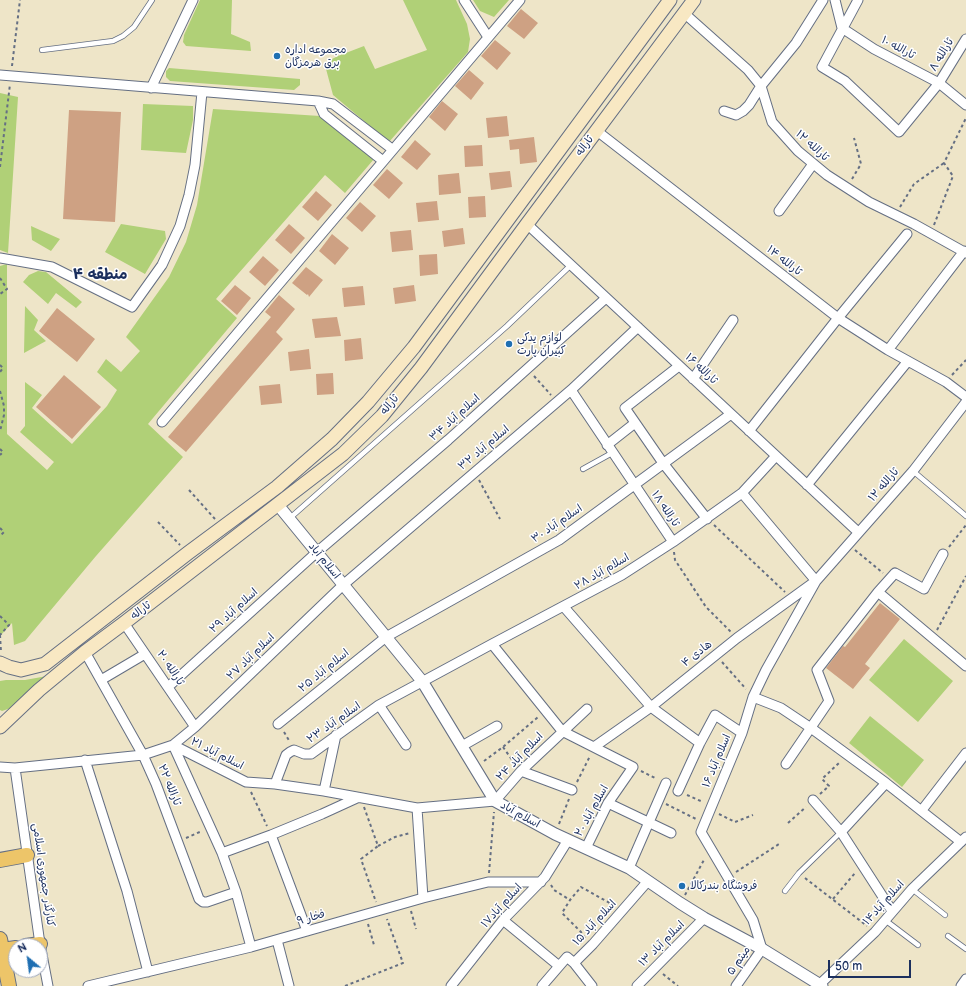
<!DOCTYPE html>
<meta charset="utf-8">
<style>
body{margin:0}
#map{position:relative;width:966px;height:986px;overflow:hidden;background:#eee5c8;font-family:"Balsamiq Sans",sans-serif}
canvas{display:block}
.north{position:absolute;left:8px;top:938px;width:40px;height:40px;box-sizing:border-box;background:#fff;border:1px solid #a4acbf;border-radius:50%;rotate:331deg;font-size:11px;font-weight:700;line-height:16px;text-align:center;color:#1b2f5e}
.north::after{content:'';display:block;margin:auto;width:14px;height:18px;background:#1f6fb2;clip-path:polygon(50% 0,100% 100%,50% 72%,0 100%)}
.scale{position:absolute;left:828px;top:960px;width:83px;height:18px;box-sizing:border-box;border:2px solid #1b2f5e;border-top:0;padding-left:5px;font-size:12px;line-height:14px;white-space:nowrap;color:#1b2f5e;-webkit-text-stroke:3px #fff;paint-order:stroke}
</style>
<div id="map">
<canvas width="966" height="986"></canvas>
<div class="north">N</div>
<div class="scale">50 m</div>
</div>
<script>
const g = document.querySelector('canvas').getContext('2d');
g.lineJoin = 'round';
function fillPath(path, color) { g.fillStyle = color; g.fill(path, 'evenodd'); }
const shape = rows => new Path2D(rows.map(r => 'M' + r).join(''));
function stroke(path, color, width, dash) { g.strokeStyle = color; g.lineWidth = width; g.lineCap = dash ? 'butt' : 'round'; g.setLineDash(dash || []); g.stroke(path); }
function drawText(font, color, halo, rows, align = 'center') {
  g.font = font + ' "Balsamiq Sans","Playpen Sans Arabic",sans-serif'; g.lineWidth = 3; g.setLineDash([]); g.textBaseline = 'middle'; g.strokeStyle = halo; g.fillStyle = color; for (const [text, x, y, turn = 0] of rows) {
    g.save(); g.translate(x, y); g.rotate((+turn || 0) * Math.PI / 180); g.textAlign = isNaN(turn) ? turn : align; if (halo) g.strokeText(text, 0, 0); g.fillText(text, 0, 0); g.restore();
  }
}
fillPath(shape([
 [200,0,232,0,231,34,250,42,251,51,186,46,183,42,184,35],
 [403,0,456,0,467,24,470,39,468,52,389,142,333,95,326,69,328,61,338,56,364,46,375,69,427,50],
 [473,0,509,0,494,17,480,11],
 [169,68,300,79,300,85,294,90,170,81,166,77,166,71],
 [0,93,18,97,8,253,0,250],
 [143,104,193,106,193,120,186,153,141,150],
 [213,109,320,116,374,159,345,193,325,175,216,299,237,318,148,424,183,457,96,556,25,641,14,645,12,623,1,635,0,634,0,266,7,264,7,434,47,470,54,462,20,432,25,426,25,382,42,395,32,408,72,444,107,406,117,390,97,372,106,359,121,372,140,351,126,337,169,277,186,242,197,205],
 [121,224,165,231,166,239,145,274,105,252],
 [31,226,60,239,51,251,32,240],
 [38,271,46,272,82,302,76,308,56,293,48,304,23,282,29,275],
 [25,306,38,320,34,330,46,341,24,353],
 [904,639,953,681,918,722,869,680],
 [47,676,23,696,14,707,2,711,0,710,0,681,6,680,25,680],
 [870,716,924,760,902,787,849,743]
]), '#b0d077');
fillPath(shape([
 [521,9,538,23,524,39,507,26],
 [495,40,511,53,497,70,481,56],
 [469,70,484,83,471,100,455,86],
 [442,101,458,114,445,131,429,117],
 [69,110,121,112,115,222,63,219],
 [507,116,509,136,488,138,486,118],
 [534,137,537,162,520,164,519,149,510,150,509,140],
 [415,140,431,154,417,170,401,157],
 [482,145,483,166,465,167,464,146],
 [387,169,403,183,389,199,373,185],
 [510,171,512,187,491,190,489,173],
 [459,173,461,193,439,195,438,175],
 [316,191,332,205,318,221,302,207],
 [485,196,486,217,469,218,468,197],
 [437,201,439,220,418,222,416,203],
 [360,202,376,216,362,232,346,218],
 [289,224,305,238,291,254,275,240],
 [463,228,465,244,444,247,442,231],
 [411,230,413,250,392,252,390,232],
 [332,234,349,248,335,265,319,251],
 [437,254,438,274,420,276,419,255],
 [263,256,279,270,265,286,249,272],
 [306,267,323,280,309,297,308,294,307,295,292,283],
 [235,285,251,298,237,315,221,301],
 [414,285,416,301,395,304,393,288],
 [363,286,365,305,344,307,342,288],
 [279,295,295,309,276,332,283,339,186,452,168,437,271,317,265,312],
 [57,308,95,339,77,362,39,331],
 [337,317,341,336,315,338,312,319],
 [361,338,363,359,345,361,344,340],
 [309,349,311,369,290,371,288,352],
 [333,373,334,394,317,395,316,374],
 [64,375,101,407,72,439,36,407],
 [280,384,282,403,261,405,259,386],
 [880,603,900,619,865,664,870,668,853,689,826,668,843,646,845,647]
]), '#cea183');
const service = shape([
 [42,50,113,41,123,36,134,27,152,0],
 [583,469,612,453],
 [913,471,966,516],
 [290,518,507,326,571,265],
 [912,889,945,915],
 [785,891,799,873,841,832],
 [885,920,918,945],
 [948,936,966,949]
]);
const minor = shape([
 [464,0,488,37],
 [835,0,842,28,874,49,939,83,966,105],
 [858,0,822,67,845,81,899,132,939,83,966,39],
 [684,13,748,70,761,86,772,122,798,151,827,175,869,202,914,224,966,253],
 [0,75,318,101,333,104,392,149],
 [151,88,193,0],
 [318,101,324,114,383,161],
 [724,111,736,115,743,111,749,105,761,86,796,43,823,0],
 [597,131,838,318,888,350,946,382,966,397],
 [779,211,813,164],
 [527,224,858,532],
 [0,258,52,267,132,307,162,265,180,226,189,195,195,165,202,92],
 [888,350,964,251],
 [679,366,625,408,663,463,707,519],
 [693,379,733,320],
 [571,390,673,542],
 [162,422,520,0],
 [749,431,838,318,907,234],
 [607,445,635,423],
 [807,485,908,361],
 [742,493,816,581],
 [878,592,966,666],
 [564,607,651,707,700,743],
 [124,623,195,727],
 [492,644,562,731,633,767,608,803,586,848],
 [85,652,143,755,156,784,199,899,203,902,207,902,236,892],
 [101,680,145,654],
 [168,687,317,552,448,440,606,298],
 [753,697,781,708,811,728,886,783,961,842],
 [379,705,406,745],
 [278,724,386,637,559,540,731,414],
 [462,746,497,726],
 [594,747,651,707,737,638,813,583],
 [85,760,127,891,148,972],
 [786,764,829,701,817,670,878,592,895,573,924,589,943,554],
 [0,767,15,768,143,755,173,745,246,782,275,784,324,791,417,808,495,801,521,771,587,709],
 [15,768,40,944,48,986],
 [521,771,572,790],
 [886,783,841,832,892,911],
 [275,784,286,755,290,752,294,750,304,754,311,754,379,705,492,644,622,575,673,542,742,493,776,456],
 [324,791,336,735],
 [678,791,700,743,715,715,742,733],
 [813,800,841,832],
 [608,803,671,833],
 [417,808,423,898],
 [922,810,966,753],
 [271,835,307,931],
 [222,853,173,745,195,727,343,585,571,390,638,327],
 [629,868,666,783],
 [503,920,559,966],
 [277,940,289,986],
 [251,947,236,892,222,853,271,835,322,814,357,798],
 [574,963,592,986],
 [820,984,875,932,912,889,966,837],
 [88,986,251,947,423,898,488,882,541,882],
 [451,986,503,920,545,877,568,840],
 [542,986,567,957,574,963,593,944,648,881],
 [637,986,704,918],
 [736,986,762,949,753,920,701,832,742,733,753,697,766,670,816,581,913,471,966,402],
 [961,986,966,979]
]);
const tertiary = shape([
 [278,505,422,681,495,801,555,834,629,868,680,903,704,918,762,949,822,986]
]);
const secondary = shape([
 [0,663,9,667,21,670,45,664,188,553,277,487,332,439,368,402,414,347,670,0],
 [0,727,39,690,85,652,124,623,343,454,382,416,421,368,527,224,694,0]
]);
const primary = shape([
 [0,860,27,855],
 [0,939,9,986],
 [26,946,40,944],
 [2,950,16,948]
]);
stroke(service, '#656f83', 6);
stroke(minor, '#656f83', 11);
stroke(tertiary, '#656f83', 13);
stroke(secondary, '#656f83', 15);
stroke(primary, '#656f83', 16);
stroke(shape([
 [12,66,20,0],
 [0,167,10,84],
 [852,179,861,164,854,138],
 [900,207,914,184,944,163],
 [934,225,953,176,944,163,966,118],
 [0,278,7,289,0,294],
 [0,365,3,368,0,372],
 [952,375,966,360],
 [534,376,551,395],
 [0,391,4,406,4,415,0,431],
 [0,449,3,452,0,455],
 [479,480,500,519],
 [189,490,215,519],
 [158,522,180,545],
 [714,525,785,592],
 [0,528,4,532,0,536],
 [949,547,966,525],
 [855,550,883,573],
 [674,552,675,560,706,607,731,632],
 [0,616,9,625,0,635],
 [937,630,966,576],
 [0,635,1,652],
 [722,662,746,689],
 [284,732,290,742],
 [503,747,515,764],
 [484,761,503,747,538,717],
 [641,771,657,779],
 [577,782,590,756],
 [251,792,267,826],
 [820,794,829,786,822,779,840,762],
 [687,795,703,802],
 [666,804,696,819],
 [364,807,378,846,361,859,376,902],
 [719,814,735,822,753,815],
 [788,823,806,807],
 [559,824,569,799],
 [186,838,202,831],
 [378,846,395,837,410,833],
 [736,872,779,844],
 [489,873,494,812],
 [805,878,867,926],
 [551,885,554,890,570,900],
 [685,895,705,858],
 [833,899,855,873],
 [411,911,416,929],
 [368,924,374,945],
 [585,938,581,932,562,913,570,900,581,887,615,906],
 [663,974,678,986],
 [345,986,403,963,387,919]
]), '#656f83', 2, [3, 3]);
stroke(service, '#fff', 4.5);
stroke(minor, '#fff', 9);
stroke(tertiary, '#fff', 11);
stroke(secondary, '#f8e8c3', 13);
stroke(primary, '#edc569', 14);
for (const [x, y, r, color] of [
 [277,56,4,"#1f6fb2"],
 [509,344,4,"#1f6fb2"],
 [682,886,4,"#1f6fb2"]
]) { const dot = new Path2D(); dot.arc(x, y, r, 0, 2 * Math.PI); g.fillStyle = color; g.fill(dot); stroke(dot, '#fff', 1.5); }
drawText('11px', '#1b2f5e', '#fff', [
 ["ثارالله ۱۰",898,48,28],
 ["ثارالله ۸",942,55,-59],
 ["ثاراله",585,146,-53],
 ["ثارالله ۱۲",812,146,42],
 ["ثارالله ۱۴",784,261,38],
 ["ثارالله ۱۶",701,369,43],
 ["ثاراله",390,405,-50],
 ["اسلام آباد ۳۴",455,418,-42],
 ["اسلام آباد ۳۲",484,448,-40],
 ["ثارالله ۱۲",884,485,-49],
 ["ثارالله ۱۸",665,509,56],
 ["اسلام آباد ۳۰",557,524,-34],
 ["اسلام آباد",324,561,51],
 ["اسلام آباد ۲۸",602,572,-30],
 ["ثاراله",141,611,-37],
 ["اسلام آباد ۲۹",234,611,-42],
 ["هادی ۴",697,654,-38],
 ["اسلام آباد ۲۷",251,657,-44],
 ["ثارالله ۲۰",170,668,56],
 ["اسلام آباد ۲۵",324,671,-39],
 ["اسلام آباد ۲۳",334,723,-35],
 ["اسلام آباد ۲۱",217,754,27],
 ["اسلام آباد ۲۴",520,757,-46],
 ["اسلام آباد ۱۶",717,761,-67],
 ["ثارالله ۲۲",169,785,68],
 ["اسلام آباد ۲۰",592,811,-61],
 ["اسلام آباد",520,815,29],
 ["کنارگذر جمهوری اسلامی",43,875,82],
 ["اسلام آباد۱۴",884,903,-48],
 ["اسلام آباد۱۷",502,906,-48],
 ["فخار ۹",311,918,-16],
 ["اسلام آباد ۱۵",595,923,-47],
 ["اسلام آباد ۱۳",662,944,-45],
 ["میثم ۵",739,961,-56]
]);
drawText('11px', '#1b2f5e', '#fff', [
 ["مجموعه اداره",285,50],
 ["برق هرمزگان",285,63],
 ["لوازم یدکی",517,338],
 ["کبیران پارت",517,351],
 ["فروشگاه بندرکالا",690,886]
], 'left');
drawText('bold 15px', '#1b2f5e', '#fff', [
 ["منطقه ۴",100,275]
]);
</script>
